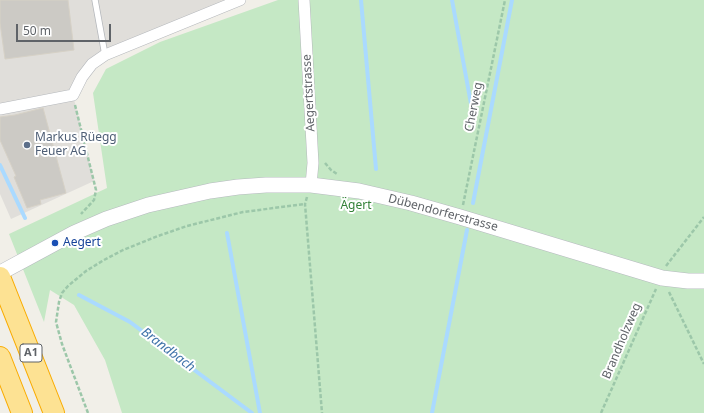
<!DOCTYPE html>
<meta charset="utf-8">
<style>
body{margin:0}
#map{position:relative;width:704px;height:413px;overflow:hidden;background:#f1efe8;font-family:"Noto Sans",sans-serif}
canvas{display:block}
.scale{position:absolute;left:16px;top:24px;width:95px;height:18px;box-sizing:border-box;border:2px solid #5f6368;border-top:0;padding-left:5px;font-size:12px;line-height:14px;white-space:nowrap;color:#5f6368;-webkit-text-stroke:3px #fff;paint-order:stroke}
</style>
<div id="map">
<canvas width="704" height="413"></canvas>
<div class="scale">50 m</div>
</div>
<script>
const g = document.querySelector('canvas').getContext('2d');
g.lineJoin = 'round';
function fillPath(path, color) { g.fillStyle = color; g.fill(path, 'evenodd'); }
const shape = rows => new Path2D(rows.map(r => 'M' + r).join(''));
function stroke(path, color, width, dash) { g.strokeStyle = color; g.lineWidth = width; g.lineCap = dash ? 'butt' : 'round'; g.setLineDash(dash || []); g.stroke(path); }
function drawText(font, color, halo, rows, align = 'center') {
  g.font = font + ' "Noto Sans",sans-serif'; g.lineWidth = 4; g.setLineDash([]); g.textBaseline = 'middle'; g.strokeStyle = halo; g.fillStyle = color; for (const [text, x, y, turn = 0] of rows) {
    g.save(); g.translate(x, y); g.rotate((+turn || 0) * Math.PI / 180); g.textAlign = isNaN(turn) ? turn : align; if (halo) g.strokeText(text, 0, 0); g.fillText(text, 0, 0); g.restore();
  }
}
fillPath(shape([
 [0,0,240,0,105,55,73,95,94,181,11,219,0,194]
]), '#e0deda');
fillPath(shape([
 [278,0,704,0,704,413,122,413,105,360,74,305,50,290,44,322,9,234,107,188,93,93,106,69,160,42]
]), '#c5e8c5');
stroke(shape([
 [361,0,376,169],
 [452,0,471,104],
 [0,165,25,218],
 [473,203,512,0],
 [227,233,260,413],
 [79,295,130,322,252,413],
 [432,413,467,230]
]), '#aadaff', 4);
const building = shape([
 [0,0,68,0,74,50,5,59,0,23,0,0],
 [43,108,66,193,40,200,41,204,27,208,14,177,16,176,0,140,0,117,15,115,43,108]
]);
fillPath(building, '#cccac5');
stroke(building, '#d6d1c6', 1);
const lane = shape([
 [95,0,105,55]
]);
const street = shape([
 [304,0,313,163,311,185],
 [0,109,73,95,82,77,92,64,105,55,240,0]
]);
const secondary = shape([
 [0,273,74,233,106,219,148,205,210,191,238,187,266,185,311,185,359,191,411,203,460,217,662,278,688,281,704,281]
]);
const highway = shape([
 [0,277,54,413],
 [0,357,22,413]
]);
stroke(lane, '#b5b8bc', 7);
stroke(street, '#b5b8bc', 12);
stroke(secondary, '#b6babf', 16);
stroke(highway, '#f9ab00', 22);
stroke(shape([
 [75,105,96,190,94,200,81,214],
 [325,163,331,170,337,174],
 [307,197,305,204,322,413],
 [463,205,505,0],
 [666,266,704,217],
 [669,292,704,364],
 [88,413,62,344,56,322,59,302,62,293,68,286,86,271,104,260,123,250,158,236,187,226,243,212,305,204],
 [601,413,656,289]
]), '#9cc7a9', 2.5, [4, 2]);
stroke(lane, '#fff', 5.5);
stroke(street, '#fff', 11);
stroke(secondary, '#fff', 15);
stroke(highway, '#fde293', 20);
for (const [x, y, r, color] of [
 [27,145,4,"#5c6f8a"],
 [55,243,4,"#1a4fb4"]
]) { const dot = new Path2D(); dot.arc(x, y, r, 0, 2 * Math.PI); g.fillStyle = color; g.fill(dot); stroke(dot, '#fff', 1.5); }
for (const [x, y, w] of [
 [31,353,22]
]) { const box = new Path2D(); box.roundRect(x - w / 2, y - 9, w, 18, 3); g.fillStyle = '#fff'; g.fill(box); stroke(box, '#5f6368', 1); }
drawText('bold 11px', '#5f6368', null, [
 ["A1",31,353]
]);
drawText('12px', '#5f6368', '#fff', [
 ["Aegertstrasse",309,93,-93],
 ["Cherweg",474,107,-79],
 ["Dübendorferstrasse",443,213,15],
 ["Brandholzweg",622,341,-67]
]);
drawText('12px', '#4e5e75', '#fff', [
 ["Markus Rüegg",35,138],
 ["Feuer AG",35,152]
], 'left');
drawText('12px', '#348238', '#fff', [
 ["Ägert",356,206]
]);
drawText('12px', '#164399', '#fff', [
 ["Aegert",63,243]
], 'left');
drawText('italic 13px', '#4174aa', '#fff', [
 ["Brandbach",168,350,37]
]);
</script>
